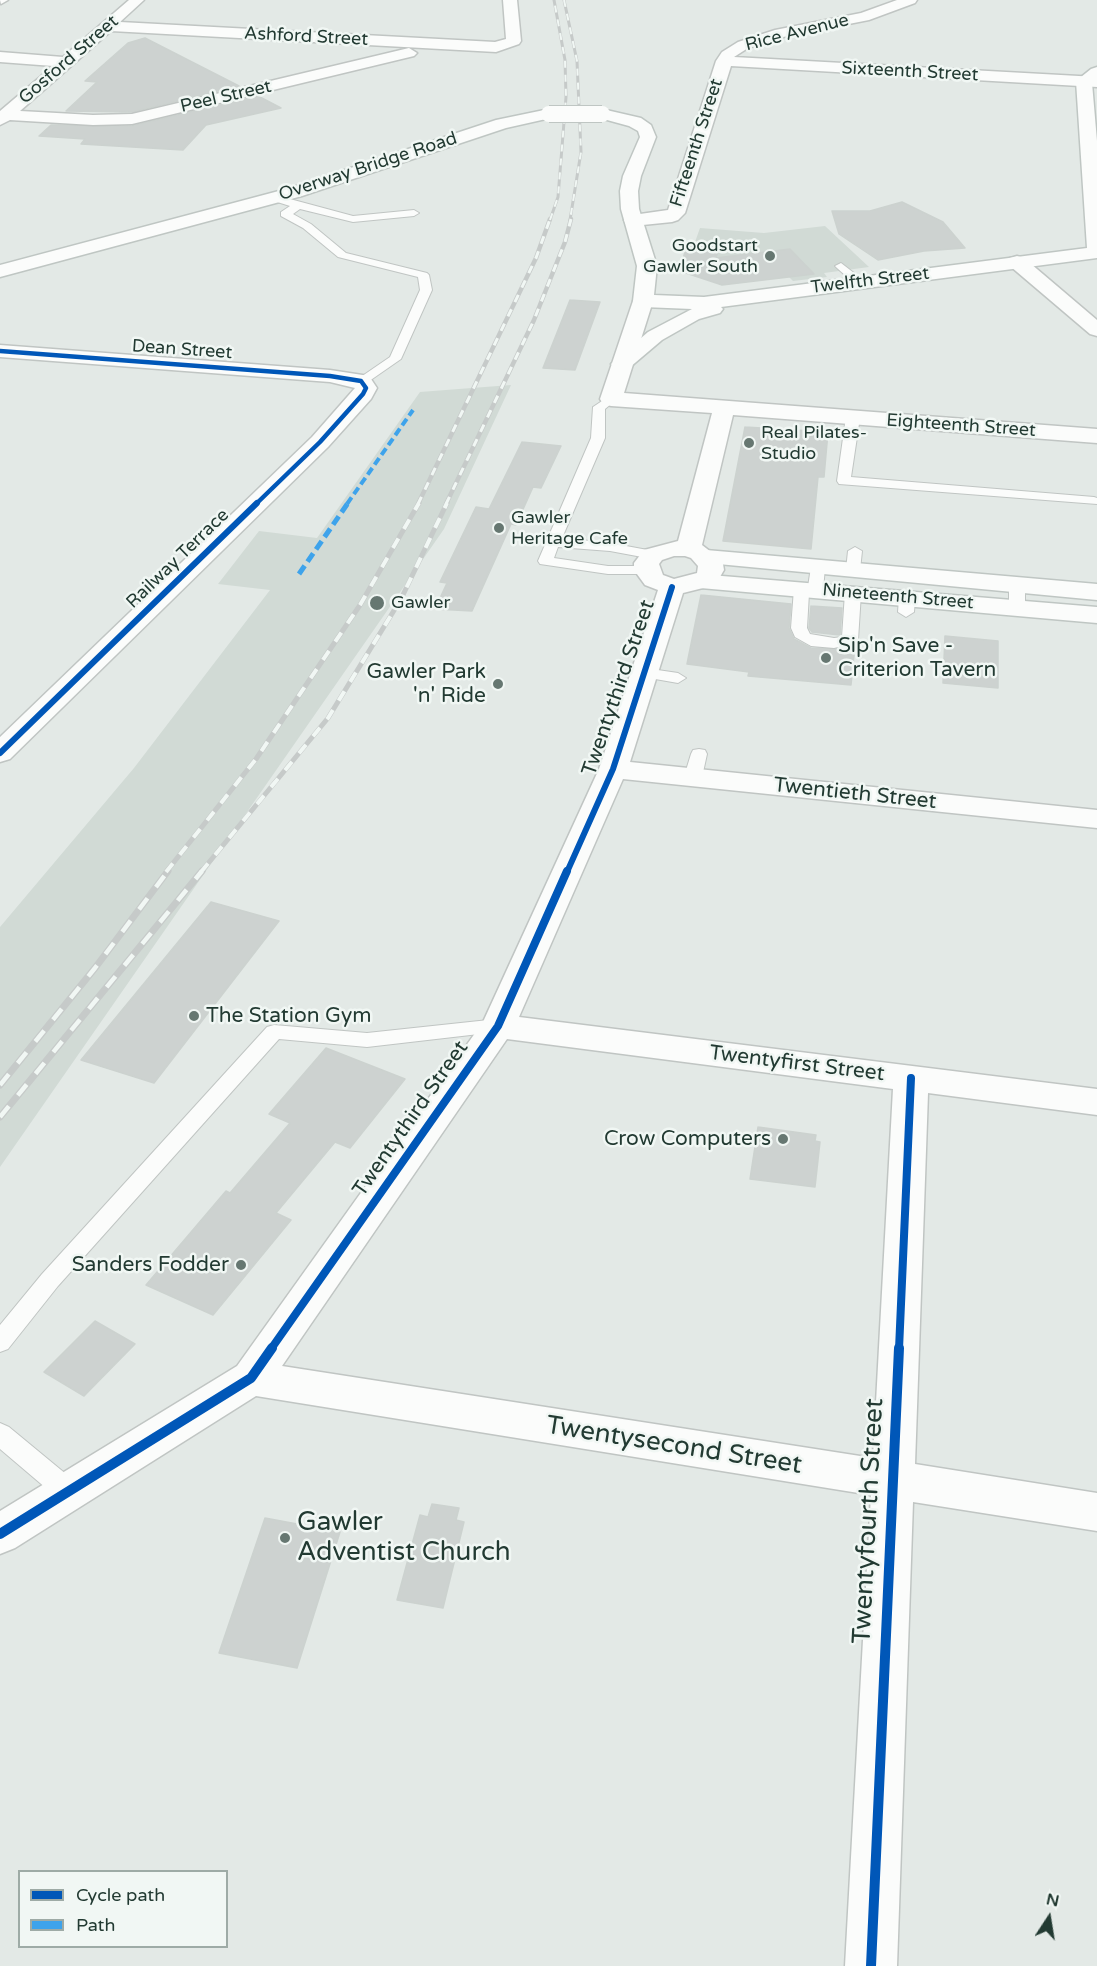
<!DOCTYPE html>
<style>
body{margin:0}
#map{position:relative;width:1097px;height:1966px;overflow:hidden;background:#e3e9e6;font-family:"Varela Round",sans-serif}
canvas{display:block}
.legend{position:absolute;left:18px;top:1870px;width:210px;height:78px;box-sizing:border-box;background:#f1f7f4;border:2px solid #9eaba6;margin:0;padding:8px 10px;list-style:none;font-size:18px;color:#223a32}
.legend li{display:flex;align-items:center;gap:12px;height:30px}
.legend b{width:30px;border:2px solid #9eaba6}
.north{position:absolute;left:1019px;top:1888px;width:60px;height:60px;-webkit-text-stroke:4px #f1f7f4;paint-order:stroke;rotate:12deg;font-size:16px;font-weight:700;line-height:24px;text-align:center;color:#223a32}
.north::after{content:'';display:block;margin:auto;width:21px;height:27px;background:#223a32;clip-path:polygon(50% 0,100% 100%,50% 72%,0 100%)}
</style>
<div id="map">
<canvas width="1097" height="1966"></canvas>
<ul class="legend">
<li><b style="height:8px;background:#0057b8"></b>Cycle path</li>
<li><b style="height:8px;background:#3ea3eb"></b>Path</li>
</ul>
<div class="north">N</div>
</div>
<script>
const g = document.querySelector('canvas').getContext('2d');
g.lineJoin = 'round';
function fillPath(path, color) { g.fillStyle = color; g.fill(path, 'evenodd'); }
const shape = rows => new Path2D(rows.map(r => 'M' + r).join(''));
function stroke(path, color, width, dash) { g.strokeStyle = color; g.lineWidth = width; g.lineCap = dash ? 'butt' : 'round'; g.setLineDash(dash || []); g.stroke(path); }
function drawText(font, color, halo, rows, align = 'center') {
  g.font = font + ' "Varela Round",sans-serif'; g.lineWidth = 5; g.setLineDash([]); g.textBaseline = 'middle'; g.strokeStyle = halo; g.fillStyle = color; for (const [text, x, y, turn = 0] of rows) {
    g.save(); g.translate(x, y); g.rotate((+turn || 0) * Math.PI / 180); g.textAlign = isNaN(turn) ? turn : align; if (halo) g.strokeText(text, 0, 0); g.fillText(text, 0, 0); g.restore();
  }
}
fillPath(shape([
 [825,226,869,267,824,273,827,277,793,281,789,277,722,285,679,271,688,242,695,242,700,228,764,233],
 [511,385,444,529,0,1167,0,927,134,768,270,590,218,584,259,531,317,538,420,392]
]), '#d1dad5');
const building = shape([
 [145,38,239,86,132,112,66,111,97,82,85,81,128,43,145,38],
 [258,96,281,108,206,125,183,150,81,144,85,139,39,136,51,125,132,126,258,96],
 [902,202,943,222,965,248,924,251,878,260,839,234,832,211,870,211,902,202],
 [688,242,720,244,716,258,790,249,814,274,722,285,659,264,682,262,688,242],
 [570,300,600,302,575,370,543,368,570,300],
 [745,427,828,432,824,477,818,477,811,549,723,541,745,427],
 [522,442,561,446,541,488,533,487,516,525,511,524,472,611,435,609,447,583,440,582,476,507,489,509,522,442],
 [701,595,791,604,789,628,794,639,811,648,839,649,838,654,854,655,851,685,748,676,749,672,687,664,701,595],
 [811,606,842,608,840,635,812,632,809,628,811,606],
 [945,636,998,641,998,688,943,683,945,636],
 [211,902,279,921,154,1083,81,1060,211,902],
 [326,1048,405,1079,350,1148,335,1142,276,1213,291,1220,213,1315,146,1285,226,1191,230,1193,290,1123,269,1114,326,1048],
 [758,1127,816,1135,815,1141,820,1142,815,1187,750,1179,758,1127],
 [95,1321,135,1344,84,1396,44,1372,95,1321],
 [432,1504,459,1508,456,1520,464,1522,443,1608,397,1600,420,1515,428,1517,432,1504],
 [265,1518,340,1532,297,1668,219,1653,265,1518]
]);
fillPath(building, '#cdd2d0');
stroke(building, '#ccd2cf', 1.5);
const lane = shape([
 [275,195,353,216,414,210,419,213,414,216,353,222,300,209,293,214,311,224,346,253,427,273,429,275,432,290,401,359,365,384,361,385,355,381,390,357,420,290,418,277,338,257,303,228,281,216,281,212,290,206,271,200,270,198,275,195],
 [841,263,863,280,863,284,855,284,837,268,835,266,841,263],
 [611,395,617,399,605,409,605,438,562,538,610,543,653,551,660,555,653,559,610,551,558,547,554,558,608,566,647,566,654,570,647,574,608,574,540,564,538,561,591,438,593,407,611,395],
 [853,413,860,417,851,477,1094,497,1097,498,1097,504,839,484,837,481,846,417,853,413],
 [855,547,862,551,860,570,853,574,846,570,848,551,855,547],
 [818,563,825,567,823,590,815,595,809,593,807,628,810,634,834,638,842,637,845,593,853,588,861,593,858,640,856,643,834,648,811,646,795,637,791,628,794,589,802,584,808,587,811,567,818,563],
 [1017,580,1025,585,1025,608,1017,613,1009,608,1009,585,1017,580],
 [907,593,915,598,914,612,906,617,898,612,899,598,907,593],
 [644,668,678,673,686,678,678,683,638,676,636,673,644,668],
 [699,749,705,750,707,754,702,777,699,781,687,781,684,777,691,754,693,750,699,749],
 [498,1019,505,1021,508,1026,505,1031,367,1047,279,1039,58,1286,8,1349,0,1352,0,1325,42,1274,267,1027,274,1025,367,1033,498,1019],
 [0,1423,9,1427,78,1484,82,1492,78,1500,69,1503,60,1500,0,1449,0,1423]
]);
const street = shape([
 [0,0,8,0,1,4,0,0],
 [129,0,144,0,120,22,495,42,506,39,503,0,517,0,521,41,519,44,496,52,111,31,20,111,93,115,132,114,409,48,417,53,414,56,132,124,93,125,10,120,0,125,0,111,53,66,0,62,0,52,63,57,129,0],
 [897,0,917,0,915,3,869,20,783,37,748,48,734,57,1097,77,1097,87,731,66,685,213,678,220,672,222,633,226,626,224,624,220,626,216,668,210,716,61,722,52,738,42,775,30,861,13,897,0],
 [1017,256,1024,258,1097,320,1097,336,1090,334,1010,266,1007,262,1010,258,1017,256],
 [643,295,650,297,653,301,624,393,1097,429,1097,443,733,415,702,545,720,559,723,564,724,570,717,582,707,587,683,593,630,762,1097,810,1097,828,623,779,519,1017,1097,1089,1097,1115,928,1093,915,1464,1097,1493,1097,1531,913,1502,897,1966,845,1966,871,1495,256,1396,15,1548,0,1554,0,1511,237,1366,483,1022,599,769,658,590,645,585,634,570,634,563,644,550,678,541,712,413,611,406,603,404,600,399,633,301,636,297,643,295],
 [674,556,685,556,691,558,698,566,697,573,674,579,663,575,659,564,662,560,674,556],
 [507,1039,893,1089,873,1458,282,1366,507,1039],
 [0,345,330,370,369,376,377,388,371,399,328,447,10,759,0,762,0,737,312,437,355,388,330,382,0,357,0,345]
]);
const secondary = shape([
 [1097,67,1097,79,1092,83,1097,141,1097,258,721,307,723,309,720,313,699,319,662,340,629,368,622,370,615,368,611,364,648,332,692,309,643,307,636,305,633,301,637,266,621,209,620,191,623,176,640,137,638,131,629,126,596,117,594,114,596,111,602,109,641,118,651,125,656,137,641,176,638,191,639,209,657,266,654,295,704,297,1087,248,1076,81,1091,69,1097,67],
 [549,109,557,114,555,117,506,128,302,196,0,277,0,265,290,188,496,120,549,109],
 [706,550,1097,584,1097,600,697,562,694,557,697,552,706,550],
 [698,574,1097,607,1097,623,689,587,685,582,689,577,698,574]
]);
stroke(lane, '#c0c5c3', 2);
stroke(street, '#c0c5c3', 3);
stroke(secondary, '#bfc6c3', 3);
fillPath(lane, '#fbfcfb');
fillPath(street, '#fbfcfb');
fillPath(secondary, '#fbfcfb');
const railFar3 = shape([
 [564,0,577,61,581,152,570,220],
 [550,220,558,197,566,97,565,60,554,0]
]);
const railFar2 = shape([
 [418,504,536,258,550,219],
 [446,504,534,320,565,242,571,219]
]);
const railFar1 = shape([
 [166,872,256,759,360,605,419,503],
 [201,872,328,718,401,599,447,503]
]);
const rail = shape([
 [0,1085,95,968,168,871],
 [0,1117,202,871]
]);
stroke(railFar3, '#c6cac9', 3);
stroke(railFar2, '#c6cac9', 4.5);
stroke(railFar1, '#c6cac9', 5);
stroke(rail, '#c6cac9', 7);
stroke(railFar3, '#f1f7f4', 2, [7]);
stroke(railFar2, '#f1f7f4', 3, [8]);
stroke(railFar1, '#f1f7f4', 4, [11]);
stroke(rail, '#f1f7f4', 4.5, [14]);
const secondaryBridge = shape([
 [549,114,602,114]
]);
stroke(secondaryBridge, '#bfc6c3', 18, []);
stroke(secondaryBridge, '#fbfcfb', 16);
stroke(shape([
 [347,504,413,410]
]), '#3ea3eb', 4, [8, 4]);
stroke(shape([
 [299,574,348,503]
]), '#3ea3eb', 5, [10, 5]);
stroke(shape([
 [0,351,330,376,361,381,366,388,363,394,320,442,256,504]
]), '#0057b8', 4.5);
stroke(shape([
 [0,753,257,503],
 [567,872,613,769,672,587]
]), '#0057b8', 6);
stroke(shape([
 [271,1349,498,1026,567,871],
 [899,1349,911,1078]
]), '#0057b8', 8);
stroke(shape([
 [0,1534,251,1378,272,1348],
 [871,1966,899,1348]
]), '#0057b8', 10);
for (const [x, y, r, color] of [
 [770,256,6,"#667771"],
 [749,443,6,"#667771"],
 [499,528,6,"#667771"],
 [377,603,8,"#667771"],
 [826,658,6,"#667771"],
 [498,684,6,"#667771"],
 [194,1016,6,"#667771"],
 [783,1139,6,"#667771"],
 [241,1265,6,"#667771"],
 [285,1538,6,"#667771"]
]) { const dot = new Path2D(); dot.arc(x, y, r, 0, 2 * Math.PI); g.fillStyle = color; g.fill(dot); stroke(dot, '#f1f7f4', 2); }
drawText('18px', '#223a32', '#f1f7f4', [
 ["Rice Avenue",797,33,-14],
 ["Ashford Street",306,37,3],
 ["Gosford Street",69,60,-41],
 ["Sixteenth Street",910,72,3],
 ["Peel Street",226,97,-13],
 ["Fifteenth Street",697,143,-72],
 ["Overway Bridge Road",368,167,-18],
 ["Twelfth Street",870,281,-7],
 ["Dean Street",182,350,4],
 ["Eighteenth Street",961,426,4],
 ["Railway Terrace",178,559,-44],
 ["Nineteenth Street",898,597,5]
]);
drawText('18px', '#223a32', '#f1f7f4', [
 ["Goodstart",758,246,"right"],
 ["Gawler South",758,267,"right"],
 ["Real Pilates-",761,433],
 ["Studio",761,454],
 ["Gawler",511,518],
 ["Heritage Cafe",511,539],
 ["Gawler",391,603]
], 'left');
drawText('21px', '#223a32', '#f1f7f4', [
 ["Sip'n Save -",838,646,"left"],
 ["Criterion Tavern",838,670,"left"],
 ["Gawler Park",486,672],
 ["'n' Ride",486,696],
 ["The Station Gym",206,1016,"left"],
 ["Crow Computers",771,1139],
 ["Sanders Fodder",229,1265]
], 'right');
drawText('21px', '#223a32', '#f1f7f4', [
 ["Twentythird Street",619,688,-71],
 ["Twentieth Street",855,794,6],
 ["Twentyfirst Street",797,1064,7],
 ["Twentythird Street",411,1119,-55]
]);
drawText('26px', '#223a32', '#f1f7f4', [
 ["Twentysecond Street",674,1446,9],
 ["Twentyfourth Street",869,1521,-87]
]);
drawText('26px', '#223a32', '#f1f7f4', [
 ["Gawler",297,1523],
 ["Adventist Church",297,1553]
], 'left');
</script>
